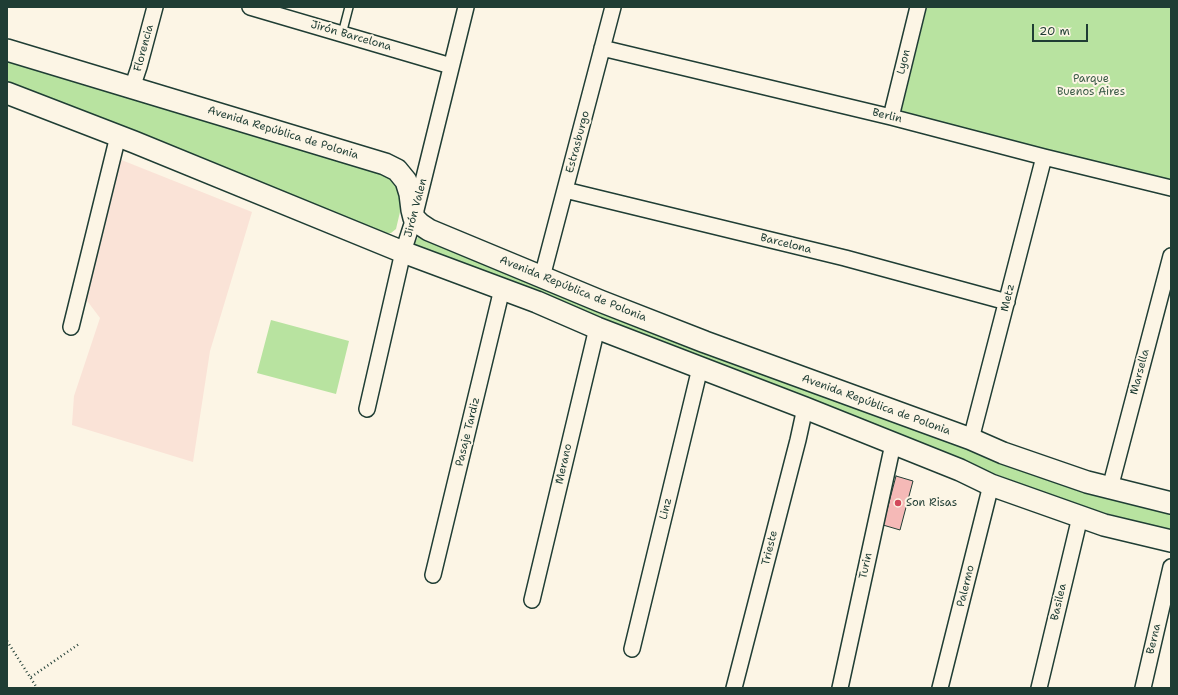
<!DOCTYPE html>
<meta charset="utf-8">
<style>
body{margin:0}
#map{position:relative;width:1178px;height:695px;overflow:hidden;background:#fcf5e5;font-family:"Shantell Sans",sans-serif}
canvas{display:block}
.frame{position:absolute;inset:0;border:8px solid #1f3d34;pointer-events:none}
.scale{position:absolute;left:1032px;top:24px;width:56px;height:18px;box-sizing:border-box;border:2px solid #1f3d34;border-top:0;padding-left:5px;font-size:12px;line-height:14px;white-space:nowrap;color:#1f3d34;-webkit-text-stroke:3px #fcf5e5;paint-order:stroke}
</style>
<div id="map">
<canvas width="1178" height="695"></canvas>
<div class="frame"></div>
<div class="scale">20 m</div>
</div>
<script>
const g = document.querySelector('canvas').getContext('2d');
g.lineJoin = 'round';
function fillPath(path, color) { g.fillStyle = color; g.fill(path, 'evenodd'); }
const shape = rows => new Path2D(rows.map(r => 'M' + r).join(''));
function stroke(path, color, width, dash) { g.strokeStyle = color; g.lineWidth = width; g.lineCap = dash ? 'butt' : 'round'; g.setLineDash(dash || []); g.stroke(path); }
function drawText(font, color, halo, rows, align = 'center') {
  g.font = font + ' "Shantell Sans",sans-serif'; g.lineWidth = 4; g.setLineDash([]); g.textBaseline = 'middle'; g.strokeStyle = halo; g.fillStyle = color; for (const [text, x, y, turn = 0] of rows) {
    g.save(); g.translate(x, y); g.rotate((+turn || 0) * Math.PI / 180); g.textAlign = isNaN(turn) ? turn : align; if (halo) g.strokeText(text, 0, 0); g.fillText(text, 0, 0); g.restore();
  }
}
fillPath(shape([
 [119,159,252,212,210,351,193,462,72,425,74,396,100,318,82,294]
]), '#fae3d7');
fillPath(shape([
 [927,7,1171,7,1171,186,900,117],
 [7,58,392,174,403,199,396,229,391,233,385,233,7,83],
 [420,233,1171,510,1171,530,1105,513,1070,502,998,475,414,245],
 [271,320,349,341,336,394,257,373]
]), '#b8e3a0');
const building = shape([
 [896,476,913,481,900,530,883,525,896,476]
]);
fillPath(building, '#f5b9b7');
stroke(building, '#1f3d34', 1);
const service = shape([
 [342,34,349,7]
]);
const minor = shape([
 [250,7,451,66],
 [602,48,891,117,1044,157,1171,188],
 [132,88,139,67,155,7],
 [891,117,918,7],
 [565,190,845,258,1007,302],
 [542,277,613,7],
 [71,327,118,136],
 [367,409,403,252,414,218,466,7],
 [971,439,1044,157],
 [1110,488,1171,256],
 [433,575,502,289],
 [532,600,597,328],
 [632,649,700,368],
 [734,688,798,440,805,408],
 [840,688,893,444],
 [940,688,991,485],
 [1039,688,1080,517],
 [1143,688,1171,567]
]);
const secondary = shape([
 [7,50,385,164,397,170,406,181,410,194,412,210,414,218,420,224,429,230,600,301,705,342,971,439,1003,453,1087,482,1171,503],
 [7,93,134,142,403,252,537,302,597,328,805,408,960,470,991,485,1104,525,1171,541]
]);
stroke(service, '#1f3d34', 10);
stroke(minor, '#1f3d34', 18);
stroke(secondary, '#1f3d34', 24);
stroke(shape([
 [7,641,37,688],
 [31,677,79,644]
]), '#1f3d34', 2.5, [1, 3]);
stroke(service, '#fcf5e5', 7);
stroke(minor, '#fcf5e5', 15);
stroke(secondary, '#fcf5e5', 21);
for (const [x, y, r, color] of [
 [898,503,4,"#d1495b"]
]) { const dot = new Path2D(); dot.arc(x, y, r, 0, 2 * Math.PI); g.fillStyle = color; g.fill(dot); stroke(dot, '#fcf5e5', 1.5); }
drawText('11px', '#1f3d34', '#fcf5e5', [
 ["Jirón Barcelona",351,36,16],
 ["Florencia",144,48,-75],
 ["Lyon",904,62,-76],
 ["Berlin",887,116,14],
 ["Avenida República de Polonia",283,133,17],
 ["Estrasburgo",578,142,-75],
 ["Jirón Valen",416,208,-75],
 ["Barcelona",786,244,14],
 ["Avenida República de Polonia",573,289,22],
 ["Metz",1008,298,-76],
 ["Marsella",1140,372,-75],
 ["Avenida República de Polonia",876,405,20],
 ["Pasaje Tardiz",468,432,-76],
 ["Merano",564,464,-77],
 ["Linz",666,509,-76],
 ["Trieste",770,548,-76],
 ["Turin",866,566,-78],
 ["Palermo",966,586,-76],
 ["Basilea",1059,602,-77],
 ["Berna",1154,639,-77]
]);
drawText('11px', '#3e5e4a', '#fcf5e5', [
 ["Parque",1091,79],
 ["Buenos Aires",1091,92]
]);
drawText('11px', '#1f3d34', '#fcf5e5', [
 ["Son Risas",906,503]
], 'left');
</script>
